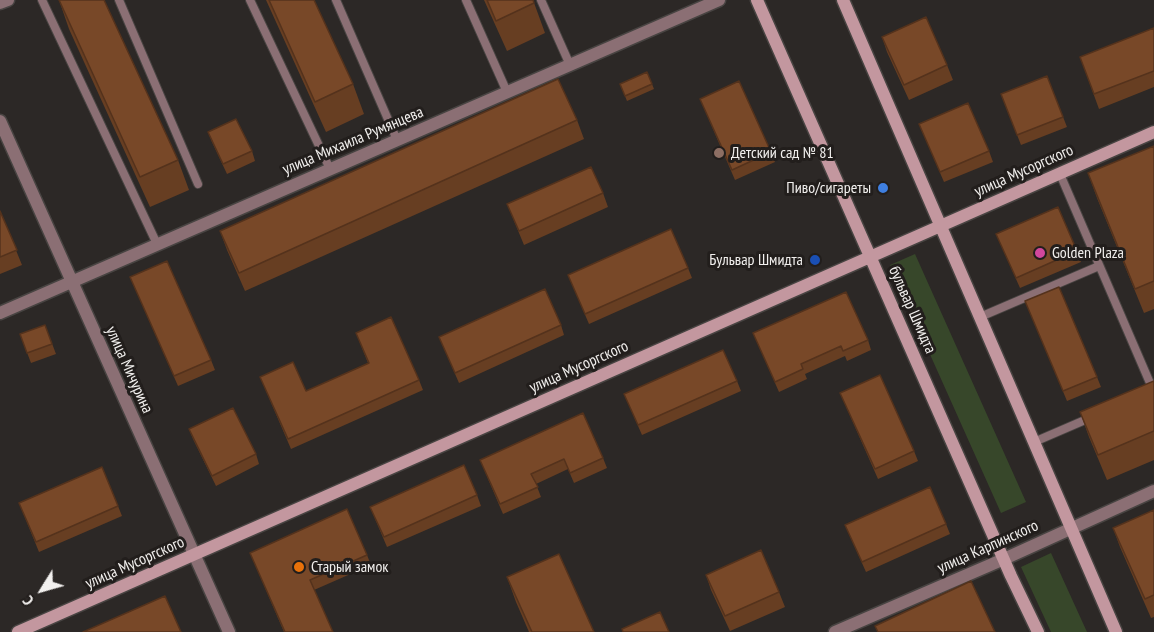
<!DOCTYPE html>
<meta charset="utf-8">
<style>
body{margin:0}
#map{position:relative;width:1154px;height:632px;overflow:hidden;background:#2c2826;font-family:"PT Sans Narrow",sans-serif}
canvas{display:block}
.north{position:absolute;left:12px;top:560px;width:60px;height:60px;-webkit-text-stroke:4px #221e1c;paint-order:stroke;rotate:233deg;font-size:16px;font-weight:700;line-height:24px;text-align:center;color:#f2f0ee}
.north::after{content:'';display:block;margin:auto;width:21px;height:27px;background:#f2f0ee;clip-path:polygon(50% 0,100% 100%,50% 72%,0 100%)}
</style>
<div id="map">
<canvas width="1154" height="632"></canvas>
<div class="north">С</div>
</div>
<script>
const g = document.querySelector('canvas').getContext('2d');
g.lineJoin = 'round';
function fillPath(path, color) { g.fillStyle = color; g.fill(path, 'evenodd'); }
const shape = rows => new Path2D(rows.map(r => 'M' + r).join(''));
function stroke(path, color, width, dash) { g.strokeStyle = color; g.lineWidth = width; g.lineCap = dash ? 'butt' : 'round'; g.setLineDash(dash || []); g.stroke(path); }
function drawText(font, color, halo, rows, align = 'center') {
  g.font = font + ' "PT Sans Narrow",sans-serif'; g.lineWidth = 6; g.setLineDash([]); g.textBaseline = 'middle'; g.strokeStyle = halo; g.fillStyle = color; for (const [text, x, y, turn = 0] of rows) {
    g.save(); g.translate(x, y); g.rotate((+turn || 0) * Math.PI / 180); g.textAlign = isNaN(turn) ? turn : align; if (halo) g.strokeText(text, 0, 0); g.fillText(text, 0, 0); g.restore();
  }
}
fillPath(shape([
 [915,254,1026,502,1001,513,890,265],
 [1051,553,1087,632,1051,632,1021,567]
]), '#37472a');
const lane = shape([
 [42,0,157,244],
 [119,0,198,184],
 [250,0,330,169],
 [336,0,397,140],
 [466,0,507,92],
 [541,0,570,65],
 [1060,174,1153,390],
 [980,317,1099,266],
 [1034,442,1092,417]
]);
const street = shape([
 [0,3,8,0],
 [0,121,229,632],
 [0,313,719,0],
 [835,632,1004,559,1154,491]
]);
const secondary = shape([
 [757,0,1011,576,1038,632],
 [843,0,1116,632],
 [18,632,1154,132]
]);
stroke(lane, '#484442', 10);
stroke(street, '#484442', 15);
stroke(secondary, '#484442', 15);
stroke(lane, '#8b6f74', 8);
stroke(street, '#8b6f74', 12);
stroke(secondary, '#c3979f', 12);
fillPath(shape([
 [59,0,178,160,189,190,150,207,69,29],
 [266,0,314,0,353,84,364,114,326,132],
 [484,0,533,0,545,33,507,51],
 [1154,28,1154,87,1099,109,1080,57],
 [882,37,947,65,953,80,909,100,887,52],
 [1047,76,1067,127,1021,145,1001,94],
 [620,84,652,84,654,89,627,101],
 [700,99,771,152,775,162,735,180],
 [577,120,584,139,245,291,227,250,220,231],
 [919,124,989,151,993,162,944,182],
 [208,132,252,151,255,161,227,174,212,142],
 [1154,146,1154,309,1144,313,1097,198,1088,173],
 [603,193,608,207,524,245,507,204],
 [0,211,22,265,0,274],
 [996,234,1077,251,1081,262,1020,288],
 [688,268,692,278,589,324,568,275],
 [130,277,211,360,215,370,178,386],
 [1025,301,1097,377,1101,387,1067,401],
 [45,325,56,354,31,363,20,334],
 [561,325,564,335,459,383,439,337],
 [356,333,419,380,423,390,291,449,260,377,306,391,368,363],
 [753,333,868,340,871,350,847,361,845,356,805,374,807,379,779,392],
 [737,381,741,391,642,435,624,394],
 [1154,381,1154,460,1107,480,1089,437,1080,412],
 [840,393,914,451,918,461,878,479],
 [189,429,256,454,259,464,216,486,193,439],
 [603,458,607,468,574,483,568,469,536,484,541,497,503,514,480,460],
 [477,495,481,506,387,547,370,507],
 [19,503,118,506,122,516,39,552],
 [1154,510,1154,617,1151,618,1120,547,1113,528],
 [946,524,950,534,866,572,845,525],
 [250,553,367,555,371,565,314,590,333,632,284,632],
 [706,575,779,592,785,607,730,631,711,590],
 [507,577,594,632,529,632,516,602]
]), '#673e22');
const building = shape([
 [59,0,104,0,178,160,140,177,59,0],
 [269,0,314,0,353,84,315,102,269,0],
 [487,0,533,0,534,3,496,21,487,0],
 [926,17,947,65,904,85,882,37,926,17],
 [1154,28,1154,71,1094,94,1080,57,1154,28],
 [647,72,652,84,625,96,620,84,647,72],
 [1047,76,1063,117,1017,135,1001,94,1047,76],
 [558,79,577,120,239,273,220,231,558,79],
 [739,81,771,152,732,170,700,99,739,81],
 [968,103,989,151,940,172,919,124,968,103],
 [236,119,252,151,223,164,208,132,236,119],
 [1154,146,1154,281,1135,289,1088,173,1154,146],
 [591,167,603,193,519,231,507,204,591,167],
 [1058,207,1077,251,1016,278,996,234,1058,207],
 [0,211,17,250,0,257,0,211],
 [671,229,688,268,585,314,568,275,671,229],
 [167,261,211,360,174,376,130,277,167,261],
 [1059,287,1097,377,1063,391,1025,301,1059,287],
 [545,289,561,325,455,373,439,337,545,289],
 [846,292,868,340,843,351,841,346,801,364,803,369,775,382,753,333,846,292],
 [391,317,419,380,288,439,260,377,293,362,306,391,369,363,356,333,391,317],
 [45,325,52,344,27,353,20,334,45,325],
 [723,350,737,381,638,425,624,394,723,350],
 [880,375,914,451,875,469,840,393,880,375],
 [1154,381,1154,431,1098,455,1080,412,1154,381],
 [233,408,256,454,212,476,189,429,233,408],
 [583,413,603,458,570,473,564,459,531,474,538,487,500,504,480,460,583,413],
 [464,465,477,495,384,537,370,507,464,465],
 [102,467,118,506,36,542,19,503,102,467],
 [930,487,946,524,862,562,845,525,930,487],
 [347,509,367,555,310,580,333,632,285,632,250,553,347,509],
 [1154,510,1154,595,1145,599,1113,528,1154,510],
 [761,550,779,592,725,616,706,575,761,550],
 [559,554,594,632,532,632,507,577,559,554],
 [971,581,995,632,878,632,875,626,971,581],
 [165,596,181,632,83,632,165,596],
 [660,612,669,632,623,632,622,629,660,612]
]);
fillPath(building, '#784828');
stroke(building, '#54321c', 1.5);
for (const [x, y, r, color] of [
 [719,153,6,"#8d6e63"],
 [883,188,6,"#3f7fe0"],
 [1040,253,6,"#d1479c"],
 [815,260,6,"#1a4fb4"],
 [299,567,6,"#e8710a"]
]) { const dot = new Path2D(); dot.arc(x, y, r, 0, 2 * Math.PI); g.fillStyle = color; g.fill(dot); stroke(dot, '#221e1c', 2); }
drawText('16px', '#f2f0ee', '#221e1c', [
 ["улица Михаила Румянцева",353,141,-23],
 ["улица Мусоргского",1024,171,-24],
 ["бульвар Шмидта",912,310,66],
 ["улица Мусоргского",579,367,-24],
 ["улица Мичурина",129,370,66],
 ["улица Карпинского",988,547,-24],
 ["улица Мусоргского",135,563,-24]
]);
drawText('16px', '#f2f0ee', '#221e1c', [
 ["Детский сад № 81",731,153],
 ["Пиво/сигареты",871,188,"right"],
 ["Golden Plaza",1052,253],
 ["Бульвар Шмидта",803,260,"right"],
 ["Старый замок",311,567]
], 'left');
</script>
